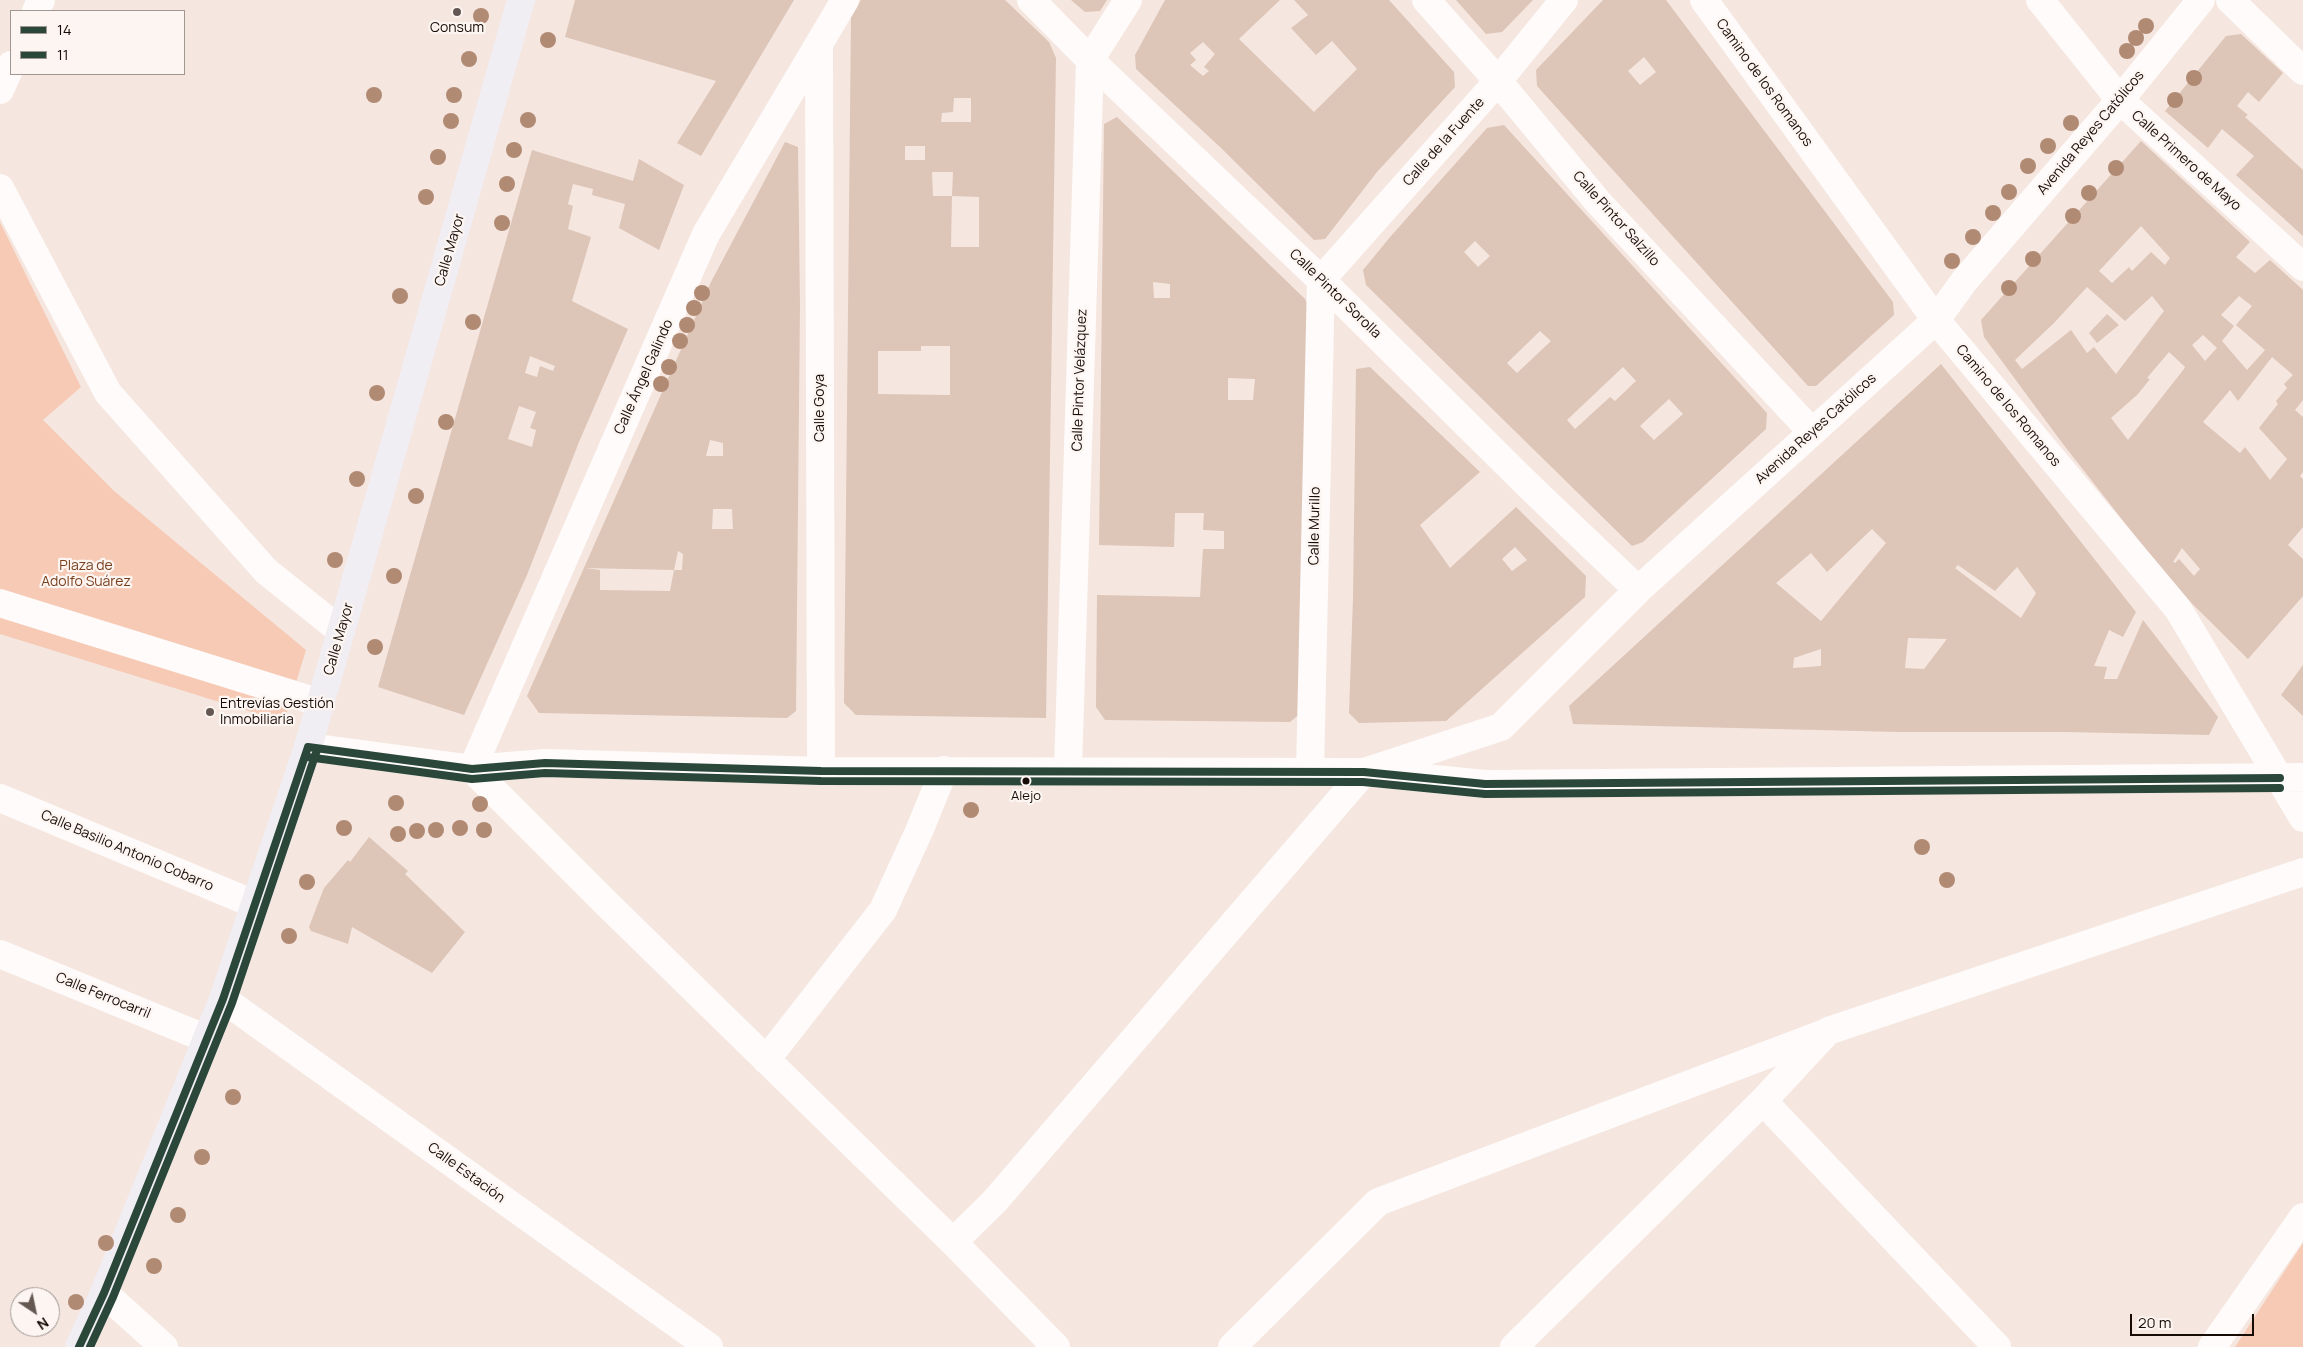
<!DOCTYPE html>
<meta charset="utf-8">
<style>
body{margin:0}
#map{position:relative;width:2303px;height:1347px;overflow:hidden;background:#f5e6df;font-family:Manrope,sans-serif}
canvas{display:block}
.legend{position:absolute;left:10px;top:10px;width:175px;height:65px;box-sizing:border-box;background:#fcf5f1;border:1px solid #a09793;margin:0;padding:6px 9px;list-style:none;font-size:15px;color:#170b06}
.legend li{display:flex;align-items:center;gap:10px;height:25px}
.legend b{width:25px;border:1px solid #a09793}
.north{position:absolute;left:10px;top:1287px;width:50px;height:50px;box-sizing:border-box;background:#fcf5f1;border:1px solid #a09793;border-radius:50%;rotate:146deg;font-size:14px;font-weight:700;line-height:20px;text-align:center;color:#170b06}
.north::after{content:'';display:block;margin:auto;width:18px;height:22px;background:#655852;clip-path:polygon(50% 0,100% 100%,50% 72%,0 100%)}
.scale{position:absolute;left:2130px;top:1314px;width:124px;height:22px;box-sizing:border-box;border:2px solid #170b06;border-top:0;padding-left:6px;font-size:15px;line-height:18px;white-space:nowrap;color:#170b06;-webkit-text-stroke:4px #fcf5f1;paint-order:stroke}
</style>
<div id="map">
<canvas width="2303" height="1347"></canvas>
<ul class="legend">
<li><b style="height:6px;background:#2a4739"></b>14</li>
<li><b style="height:6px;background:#2a4739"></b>11</li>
</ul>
<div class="north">N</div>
<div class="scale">20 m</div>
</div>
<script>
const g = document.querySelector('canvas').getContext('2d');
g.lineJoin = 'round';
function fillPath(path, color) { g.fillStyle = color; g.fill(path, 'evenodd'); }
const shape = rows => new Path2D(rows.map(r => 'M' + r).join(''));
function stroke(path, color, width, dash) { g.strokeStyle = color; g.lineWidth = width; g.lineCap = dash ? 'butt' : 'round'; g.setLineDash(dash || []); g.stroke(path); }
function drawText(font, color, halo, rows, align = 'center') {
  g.font = font + ' Manrope,sans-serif'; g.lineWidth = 4.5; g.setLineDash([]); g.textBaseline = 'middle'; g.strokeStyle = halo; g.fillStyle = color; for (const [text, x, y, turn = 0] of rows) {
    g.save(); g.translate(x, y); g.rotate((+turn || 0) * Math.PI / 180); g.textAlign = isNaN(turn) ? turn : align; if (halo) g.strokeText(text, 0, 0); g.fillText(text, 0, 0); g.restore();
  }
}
fillPath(shape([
 [0,222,81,387,43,420,114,491,306,650,284,722,0,634],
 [2303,1243,2303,1347,2235,1347]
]), '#f6cab5');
fillPath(shape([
 [575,0,794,0,701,156,677,143,716,81,565,37],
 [861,0,1005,0,1049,42,1056,58,1046,718,856,715,844,703,851,17],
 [954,98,971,98,971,122,941,122,942,113,953,112],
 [905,146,925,146,925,160,905,160],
 [932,172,953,172,952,196,933,196],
 [952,196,979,197,979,247,951,247],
 [921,346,950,346,950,395,878,394,878,351,921,351],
 [1071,0,1107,0,1100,11,1085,12],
 [1165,0,1280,0,1239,39,1314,112,1357,69,1332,41,1316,55,1291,28,1308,15,1294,0,1389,0,1454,72,1455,87,1377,172,1325,239,1314,240,1220,147,1136,69,1135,55],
 [1203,42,1215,54,1204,67,1209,71,1203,76,1190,65,1196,60,1190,53],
 [1456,0,1533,0,1502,32,1486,34],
 [1603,0,1666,0,1893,302,1894,315,1816,386,1808,386,1537,86,1536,70],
 [1644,57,1656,72,1640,85,1628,71],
 [2241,34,2283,73,2259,102,2248,92,2237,106,2248,115,2245,117,2303,170,2303,236,2236,175,2254,156,2222,129,2208,148,2165,111,2226,36],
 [1117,117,1305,299,1309,308,1301,713,1290,722,1105,720,1096,707,1097,595,1200,597,1203,549,1224,549,1224,531,1203,530,1204,513,1175,513,1174,547,1099,545,1104,124],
 [1153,282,1170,284,1170,298,1154,298],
 [1228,378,1255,379,1253,400,1228,400],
 [1504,125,1767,413,1766,429,1643,542,1632,546,1366,285,1363,270,1391,236,1487,128],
 [1475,241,1490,256,1478,267,1464,252],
 [1540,331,1551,341,1517,373,1507,363],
 [1623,367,1636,381,1615,401,1610,397,1575,429,1567,420],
 [1669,399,1683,414,1654,440,1640,426],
 [2141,141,2250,242,2236,257,2255,273,2270,260,2303,290,2303,400,2295,410,2303,417,2303,472,2300,476,2303,479,2303,527,2288,545,2303,559,2303,596,2248,659,2155,567,2139,541,2063,444,1984,337,1981,320],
 [2141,226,2170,258,2165,265,2151,252,2132,271,2129,267,2112,283,2099,271],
 [2087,287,2125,321,2152,296,2164,311,2116,374,2094,347,2087,353,2071,330,2022,369,2015,360,2054,323],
 [2239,296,2252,306,2236,325,2265,350,2247,370,2222,341,2234,326,2221,315],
 [2203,335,2217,348,2205,361,2192,345],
 [2169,352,2185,367,2184,369,2128,440,2111,418,2138,394,2150,379,2147,378],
 [2272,357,2293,375,2284,384,2287,388,2276,401,2278,404,2259,428,2287,459,2270,480,2245,447,2240,453,2203,422,2230,390,2238,401],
 [2182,548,2200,569,2194,576,2179,559,2175,563,2173,562],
 [785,142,798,147,800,305,796,711,787,718,539,713,527,696,711,282],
 [710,440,723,443,723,456,706,456],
 [713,509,732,509,733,529,712,529],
 [678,551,683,554,682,570,674,570,670,591,600,590,600,570,585,568,674,570],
 [532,150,633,181,639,159,684,185,659,250,619,228,625,204,592,195,593,189,573,184,568,204,573,206,568,229,591,237,572,301,628,329,579,442,527,575,464,715,378,687],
 [530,356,555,366,553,371,540,366,537,377,525,373],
 [519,406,536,412,530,428,536,430,532,447,508,439],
 [2107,314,2119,325,2097,343,2089,333],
 [1941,364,2136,612,2123,637,2109,630,2094,666,2107,667,2104,679,2117,679,2143,620,2218,717,2209,735,2065,732,1899,732,1573,724,1569,706],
 [1872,529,1886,543,1821,621,1776,583,1811,553,1827,572],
 [1958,565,1995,591,2017,567,2036,593,2021,618,1955,568],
 [1908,638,1947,639,1924,669,1905,668],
 [1821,649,1821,666,1793,668,1794,658],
 [1370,367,1480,472,1420,525,1450,568,1516,507,1586,576,1585,597,1446,721,1359,723,1349,713,1353,598,1356,369],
 [1515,547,1527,560,1512,571,1502,559],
 [2303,665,2303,716,2281,695],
 [369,837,408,871,405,874,465,932,432,973,352,927,348,944,311,931,309,927,324,888,348,860,350,862]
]), '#ddc5b8');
stroke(shape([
 [845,0,706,234,472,769,607,904,953,1242,994,1202,1364,772,1501,727,1638,590,1936,320,1965,280,2120,100,2201,0],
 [1031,0,1090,60,1321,280,1531,488,1638,590],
 [1426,0,1498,81,1598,202,1812,432],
 [1704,0,1936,320,2178,609,2303,818],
 [2040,0,2120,100,2303,267],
 [2230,0,2303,71],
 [36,11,41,0],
 [819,45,821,771],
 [0,90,11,65],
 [0,188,108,393,266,571,341,631],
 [0,603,321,703],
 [308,747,472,769,545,763,821,771,1364,772,1485,784,2303,777],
 [1068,770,1090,60,1128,0],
 [1310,772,1321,280,1498,81,1564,0],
 [0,798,254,904],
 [0,954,207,1039],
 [223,999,709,1347],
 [766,1060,883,910,920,829,944,770],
 [1763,1101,1997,1347],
 [953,1242,1056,1347],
 [104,1293,164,1347],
 [1232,1347,1378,1202,1822,1034],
 [1514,1347,1763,1101,1828,1031,2303,872],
 [2212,1347,2303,1217]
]), '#fefbfa', 28);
stroke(shape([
 [79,1347,104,1293,223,999,308,747,521,0]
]), '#f0edf3', 28);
stroke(shape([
 [308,747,472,769,545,763,821,771,1364,772,1485,784,2280,778],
 [79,1347,104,1293,223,999,308,747]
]), '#2a4739', 8);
stroke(shape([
 [307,757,472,779,545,773,821,781,1363,782,1485,794,2280,788],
 [90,1347,113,1297,232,1003,317,750]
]), '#2a4739', 8);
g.fillStyle = '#b18a74';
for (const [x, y] of [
 [481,16],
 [2146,26],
 [2136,38],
 [548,40],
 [2127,51],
 [469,59],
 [2194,78],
 [374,95],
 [454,95],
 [2175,100],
 [528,120],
 [451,121],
 [2071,123],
 [2048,146],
 [514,150],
 [438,157],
 [2028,166],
 [2116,168],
 [507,184],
 [2009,192],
 [2089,193],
 [426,197],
 [1993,213],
 [2073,216],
 [502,223],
 [1973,237],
 [2033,259],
 [1952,261],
 [2009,288],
 [702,293],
 [400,296],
 [694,308],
 [473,322],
 [687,325],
 [680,341],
 [669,367],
 [661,384],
 [377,393],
 [446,422],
 [357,479],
 [416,496],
 [335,560],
 [394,576],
 [375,647],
 [396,803],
 [480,804],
 [971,810],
 [344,828],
 [460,828],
 [436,830],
 [484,830],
 [417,831],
 [398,834],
 [1922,847],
 [1947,880],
 [307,882],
 [289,936],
 [233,1097],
 [202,1157],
 [178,1215],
 [106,1243],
 [154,1266],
 [76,1302]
]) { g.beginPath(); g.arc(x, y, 8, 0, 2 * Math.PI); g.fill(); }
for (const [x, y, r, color] of [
 [457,12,5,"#655852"],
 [210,712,5,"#655852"],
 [1026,781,4.5,"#170b06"]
]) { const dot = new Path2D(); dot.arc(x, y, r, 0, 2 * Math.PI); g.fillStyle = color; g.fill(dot); stroke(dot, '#fcf5f1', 2); }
drawText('13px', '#170b06', '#fcf5f1', [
 ["Alejo",1026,796]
]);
drawText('14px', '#170b06', '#fcf5f1', [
 ["Consum",457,28],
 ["Entrevías Gestión",220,704,"left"],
 ["Inmobiliaria",220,720,"left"]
]);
drawText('14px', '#170b06', '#fcf5f1', [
 ["Camino de los Romanos",1764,83,54],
 ["Avenida Reyes Católicos",2091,133,-50],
 ["Calle de la Fuente",1444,142,-48],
 ["Calle Primero de Mayo",2186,161,42],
 ["Calle Pintor Salzillo",1616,219,48],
 ["Calle Mayor",450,250,-74],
 ["Calle Pintor Sorolla",1335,294,44],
 ["Calle Ángel Galindo",644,377,-66],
 ["Calle Pintor Velázquez",1080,380,-88],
 ["Camino de los Romanos",2008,406,50],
 ["Calle Goya",820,408,-90],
 ["Avenida Reyes Católicos",1816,429,-42],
 ["Calle Murillo",1315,526,-89],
 ["Calle Mayor",339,639,-74],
 ["Calle Basilio Antonio Cobarro",127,851,23],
 ["Calle Ferrocarril",103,996,22],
 ["Calle Estación",466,1173,36]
]);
drawText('14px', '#793f1d', '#fcf5f1', [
 ["Plaza de",86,566],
 ["Adolfo Suárez",86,582]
]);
</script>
